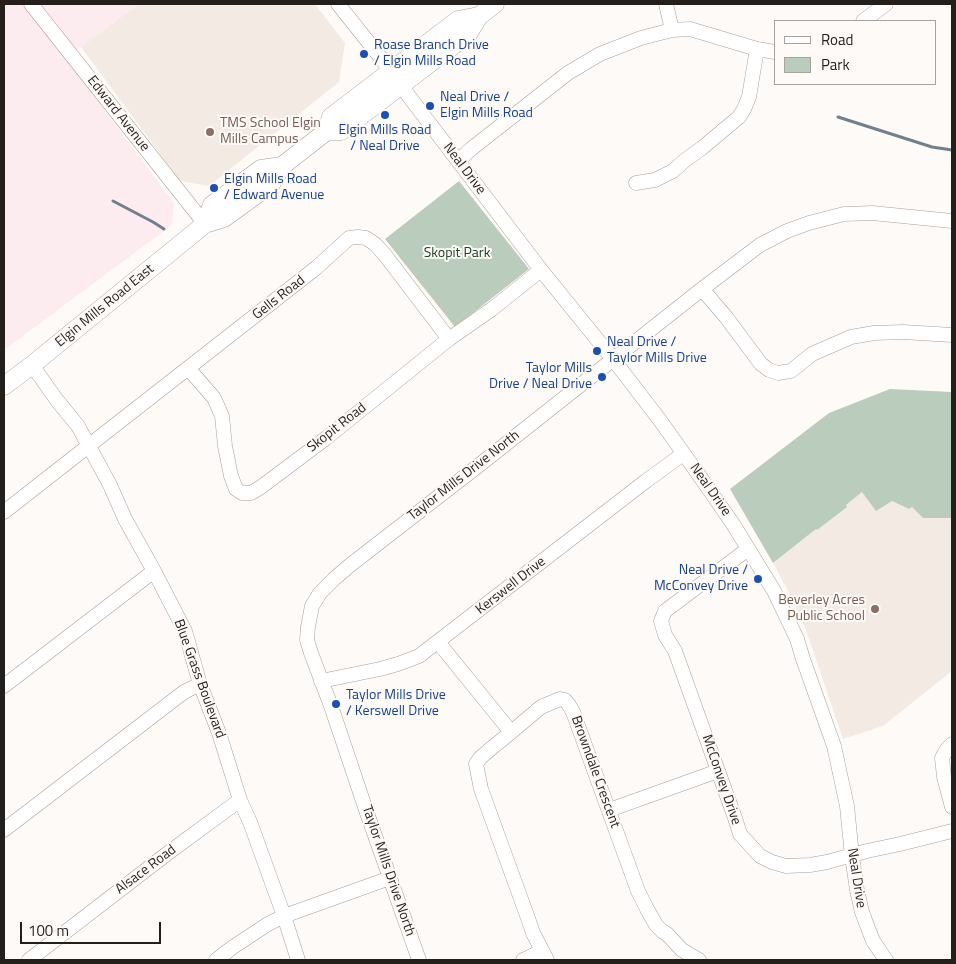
<!DOCTYPE html>
<style>
body{margin:0}
#map{position:relative;width:956px;height:964px;overflow:hidden;background:#fefaf8;font-family:"Titillium Web",sans-serif}
canvas{display:block}
.frame{position:absolute;inset:0;border:5px solid #251f1b;pointer-events:none}
.legend{position:absolute;left:774px;top:20px;width:162px;height:65px;box-sizing:border-box;background:#fefaf8;border:1px solid #a7a2a0;margin:0;padding:6px 9px;list-style:none;font-size:15px;color:#251f1b}
.legend li{display:flex;align-items:center;gap:10px;height:25px}
.legend b{width:25px;border:1px solid #a7a2a0}
.scale{position:absolute;left:20px;top:922px;width:141px;height:22px;box-sizing:border-box;border:2px solid #251f1b;border-top:0;padding-left:6px;font-size:15px;line-height:18px;white-space:nowrap;color:#251f1b;-webkit-text-stroke:4px #fefaf8;paint-order:stroke}
</style>
<div id="map">
<canvas width="956" height="964"></canvas>
<div class="frame"></div>
<ul class="legend">
<li><b style="height:6px;background:#fff"></b>Road</li>
<li><b style="height:14px;background:#bacdbc"></b>Park</li>
</ul>
<div class="scale">100 m</div>
</div>
<script>
const g = document.querySelector('canvas').getContext('2d');
g.lineJoin = 'round';
function fillPath(path, color) { g.fillStyle = color; g.fill(path, 'evenodd'); }
const shape = rows => new Path2D(rows.map(r => 'M' + r).join(''));
function stroke(path, color, width, dash) { g.strokeStyle = color; g.lineWidth = width; g.lineCap = dash ? 'butt' : 'round'; g.setLineDash(dash || []); g.stroke(path); }
function drawText(font, color, halo, rows, align = 'center') {
  g.font = font + ' "Titillium Web",sans-serif'; g.lineWidth = 4; g.setLineDash([]); g.textBaseline = 'middle'; g.strokeStyle = halo; g.fillStyle = color; for (const [text, x, y, turn = 0] of rows) {
    g.save(); g.translate(x, y); g.rotate((+turn || 0) * Math.PI / 180); g.textAlign = isNaN(turn) ? turn : align; if (halo) g.strokeText(text, 0, 0); g.fillText(text, 0, 0); g.restore();
  }
}
fillPath(shape([
 [138,4,315,4,345,43,339,82,209,186,180,181,81,47],
 [862,492,892,501,909,509,912,507,923,518,952,518,952,671,883,726,843,739,805,627,788,591,773,563]
]), '#f3eae4');
fillPath(shape([
 [4,4,138,4,66,59,174,203,172,225,4,350]
]), '#fcecef');
fillPath(shape([
 [459,181,529,269,455,327,385,239],
 [890,389,952,392,952,518,923,518,912,507,909,509,892,501,876,511,862,492,846,505,847,507,817,530,816,529,773,563,730,489,829,413]
]), '#bacdbc');
stroke(shape([
 [838,117,932,147,952,150],
 [113,201,153,222,164,229]
]), '#70808e', 3);
const minor = shape([
 [31,4,205,224],
 [338,4,381,58,411,99,541,270,613,359,659,419,694,468,733,524,774,591,797,639,803,659,834,746,847,806,852,856,857,890,862,912,873,941,886,960],
 [666,4,672,30],
 [863,21,886,4],
 [458,161,471,149,568,73,600,54,641,38,672,30,690,29,757,49,775,52],
 [636,183,655,180,673,171,684,161,702,148,739,117,744,109,749,97,757,49],
 [702,289,726,317,761,364,769,370,778,373,791,371,812,354,851,337,874,333,903,332,952,335],
 [32,365,56,399,78,426,110,485,125,519,154,571,185,631,200,684,219,733,240,800,250,822,284,916,298,960],
 [188,368,214,398,222,416,225,446,231,476,236,489,242,493,251,493,261,487,325,439,449,339,492,309,541,270],
 [4,512,316,268,349,238,358,237,366,238,375,244,385,255,449,339],
 [748,549,665,611,661,621,665,635,675,651,735,818,740,834,760,856,772,862,786,866,810,865,827,862,867,851,900,844,952,831],
 [438,642,511,732],
 [321,681,380,669,398,664,419,656,646,481,683,454],
 [4,686,154,571],
 [952,744,947,749,942,758,944,777,952,807],
 [609,810,718,771],
 [4,830,184,692,200,684],
 [29,960,168,853,240,800],
 [216,960,233,947,268,924,284,916,390,878],
 [419,960,367,813,331,706,311,653,307,640,308,627,312,606,320,593,334,579,349,566,478,466,702,289,760,245,787,231,809,223,844,214,872,213,952,221],
 [523,960,542,951],
 [547,960,533,933,529,921,481,789,476,764,480,758,494,746,503,739,541,707,560,699,565,700,569,705,573,712,638,891,647,909,656,925,662,931,667,934,682,950,699,960]
]);
const major = shape([
 [327,131,341,131,417,73,468,34,479,16,495,4],
 [205,224,212,205,261,169,282,166],
 [4,386,32,365,205,224,224,218,271,184,282,166,327,131,331,117,458,20,479,16]
]);
stroke(minor, '#ad9e93', 15);
stroke(major, '#ad9e93', 19);
stroke(minor, '#fff', 14);
stroke(major, '#fff', 18);
for (const [x, y, r, color] of [
 [364,54,5,"#1a4fb4"],
 [430,106,5,"#1a4fb4"],
 [385,115,5,"#1a4fb4"],
 [210,132,5,"#8d6e63"],
 [214,188,5,"#1a4fb4"],
 [597,351,5,"#1a4fb4"],
 [602,377,5,"#1a4fb4"],
 [758,579,5,"#1a4fb4"],
 [875,609,5,"#8d6e63"],
 [336,704,5,"#1a4fb4"]
]) { const dot = new Path2D(); dot.arc(x, y, r, 0, 2 * Math.PI); g.fillStyle = color; g.fill(dot); stroke(dot, '#fefaf8', 2); }
drawText('14px', '#164399', '#fefaf8', [
 ["Roase Branch Drive",374,46],
 ["/ Elgin Mills Road",374,62],
 ["Neal Drive /",440,98],
 ["Elgin Mills Road",440,114],
 ["Elgin Mills Road",385,131,"center"],
 ["/ Neal Drive",385,147,"center"],
 ["Elgin Mills Road",224,180],
 ["/ Edward Avenue",224,196],
 ["Neal Drive /",607,343],
 ["Taylor Mills Drive",607,359],
 ["Taylor Mills",592,369,"right"],
 ["Drive / Neal Drive",592,385,"right"],
 ["Neal Drive /",748,571,"right"],
 ["McConvey Drive",748,587,"right"],
 ["Taylor Mills Drive",346,696],
 ["/ Kerswell Drive",346,712]
], 'left');
drawText('14px', '#251f1b', '#fefaf8', [
 ["Edward Avenue",118,114,52],
 ["Neal Drive",464,169,53],
 ["Gells Road",279,298,-38],
 ["Elgin Mills Road East",105,306,-39],
 ["Skopit Road",337,428,-38],
 ["Taylor Mills Drive North",464,476,-38],
 ["Neal Drive",710,490,55],
 ["Kerswell Drive",511,586,-38],
 ["Blue Grass Boulevard",199,679,70],
 ["Browndale Crescent",595,772,70],
 ["McConvey Drive",721,780,71],
 ["Alsace Road",146,870,-37],
 ["Taylor Mills Drive North",388,871,71],
 ["Neal Drive",856,878,81]
]);
drawText('14px', '#785e54', '#fefaf8', [
 ["TMS School Elgin",220,124],
 ["Mills Campus",220,140],
 ["Beverley Acres",865,601,"right"],
 ["Public School",865,617,"right"]
], 'left');
drawText('14px', '#194322', '#fefaf8', [
 ["Skopit Park",457,254]
]);
</script>
